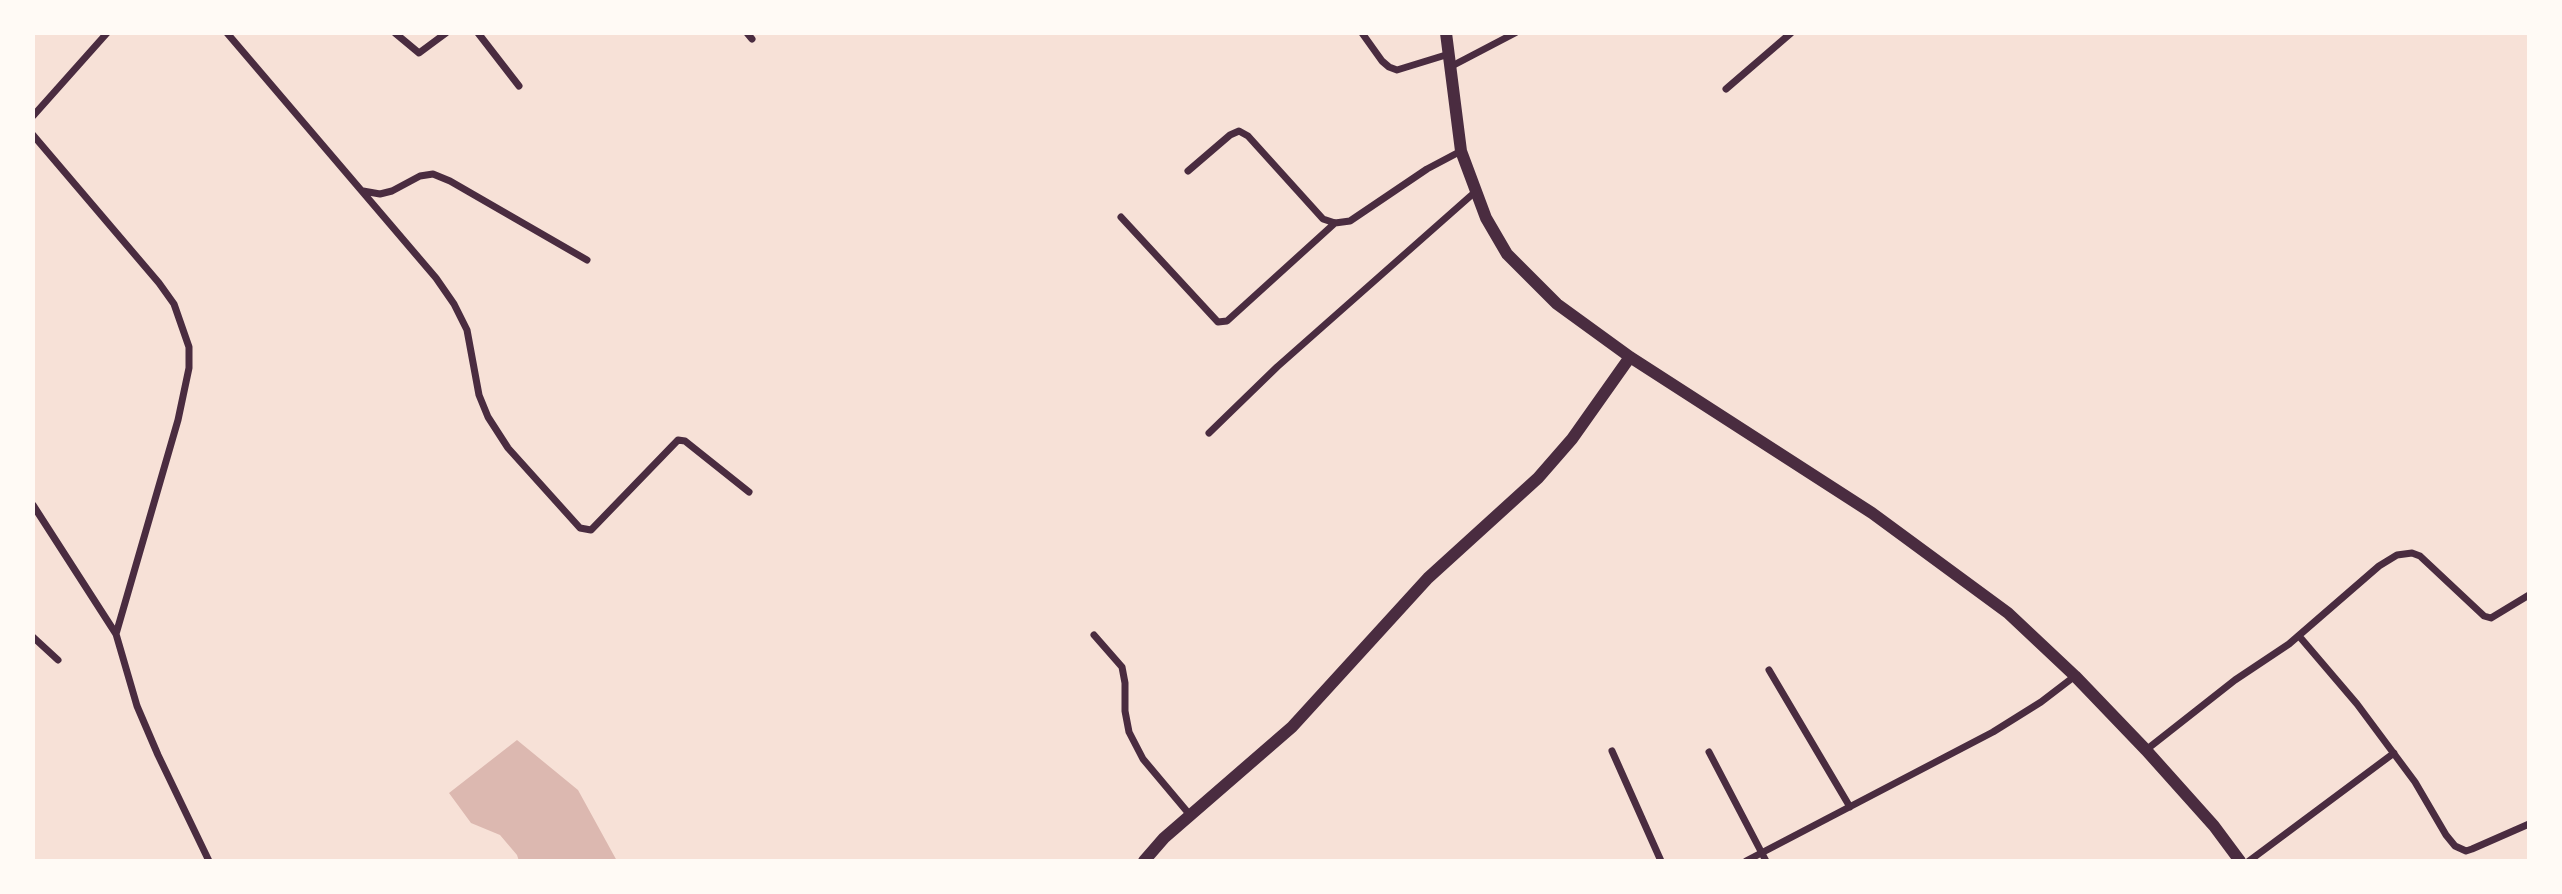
<!DOCTYPE html>
<style>
body{margin:0}
#map{position:relative;width:2562px;height:894px;overflow:hidden;background:#f7e1d7;font-family:"PT Sans Narrow",sans-serif}
canvas{display:block}
.frame{position:absolute;inset:0;border:35px solid #fffaf5;pointer-events:none}
</style>
<div id="map">
<canvas width="2562" height="894"></canvas>
<div class="frame"></div>
</div>
<script>
const g = document.querySelector('canvas').getContext('2d');
g.lineJoin = 'round';
function fillPath(path, color) { g.fillStyle = color; g.fill(path, 'evenodd'); }
const shape = rows => new Path2D(rows.map(r => 'M' + r).join(''));
function stroke(path, color, width, dash) { g.strokeStyle = color; g.lineWidth = width; g.lineCap = dash ? 'butt' : 'round'; g.setLineDash(dash || []); g.stroke(path); }
fillPath(shape([
 [517,740,578,790,617,861,519,861,517,855,500,835,471,823,449,793]
]), '#dcb8b0');
stroke(shape([
 [227,33,436,278,454,304,467,330,479,395,488,417,508,448,580,528,591,530,678,440,685,441,749,492],
 [395,33,419,53,446,33],
 [478,33,519,86],
 [747,33,752,39],
 [1362,33,1382,61,1389,67,1397,70,1449,54],
 [1450,67,1515,33],
 [1726,89,1791,33],
 [33,116,107,33],
 [33,135,159,283,174,304,189,347,189,368,178,420,116,634],
 [1188,171,1230,135,1239,131,1248,136,1323,219,1335,223,1350,221,1427,169,1461,151],
 [363,191,380,194,392,191,420,176,433,174,450,181,587,260],
 [1121,217,1218,322,1227,321,1335,223],
 [1209,433,1277,367,1475,192],
 [33,505,116,634,137,706,158,755,209,861],
 [1094,635,1122,667,1125,683,1125,711,1129,732,1143,759,1190,815],
 [2299,636,2357,704,2415,782,2446,835,2455,846,2466,851,2472,849,2529,824],
 [33,637,58,660],
 [1769,670,1850,807],
 [2146,750,2235,680,2289,644,2379,566,2397,555,2412,553,2420,556,2484,616,2491,618,2529,595],
 [1612,751,1661,861],
 [1709,752,1766,861],
 [1746,861,1993,732,2041,702,2075,676],
 [2249,861,2394,753]
]), '#4a2c40', 7);
stroke(shape([
 [1446,33,1461,151,1486,218,1507,254,1557,304,1630,357,1872,513,2008,613,2075,676,2146,750,2214,826,2240,861],
 [1144,861,1164,838,1292,727,1428,578,1538,478,1572,439,1630,357]
]), '#4a2c40', 12);
</script>
